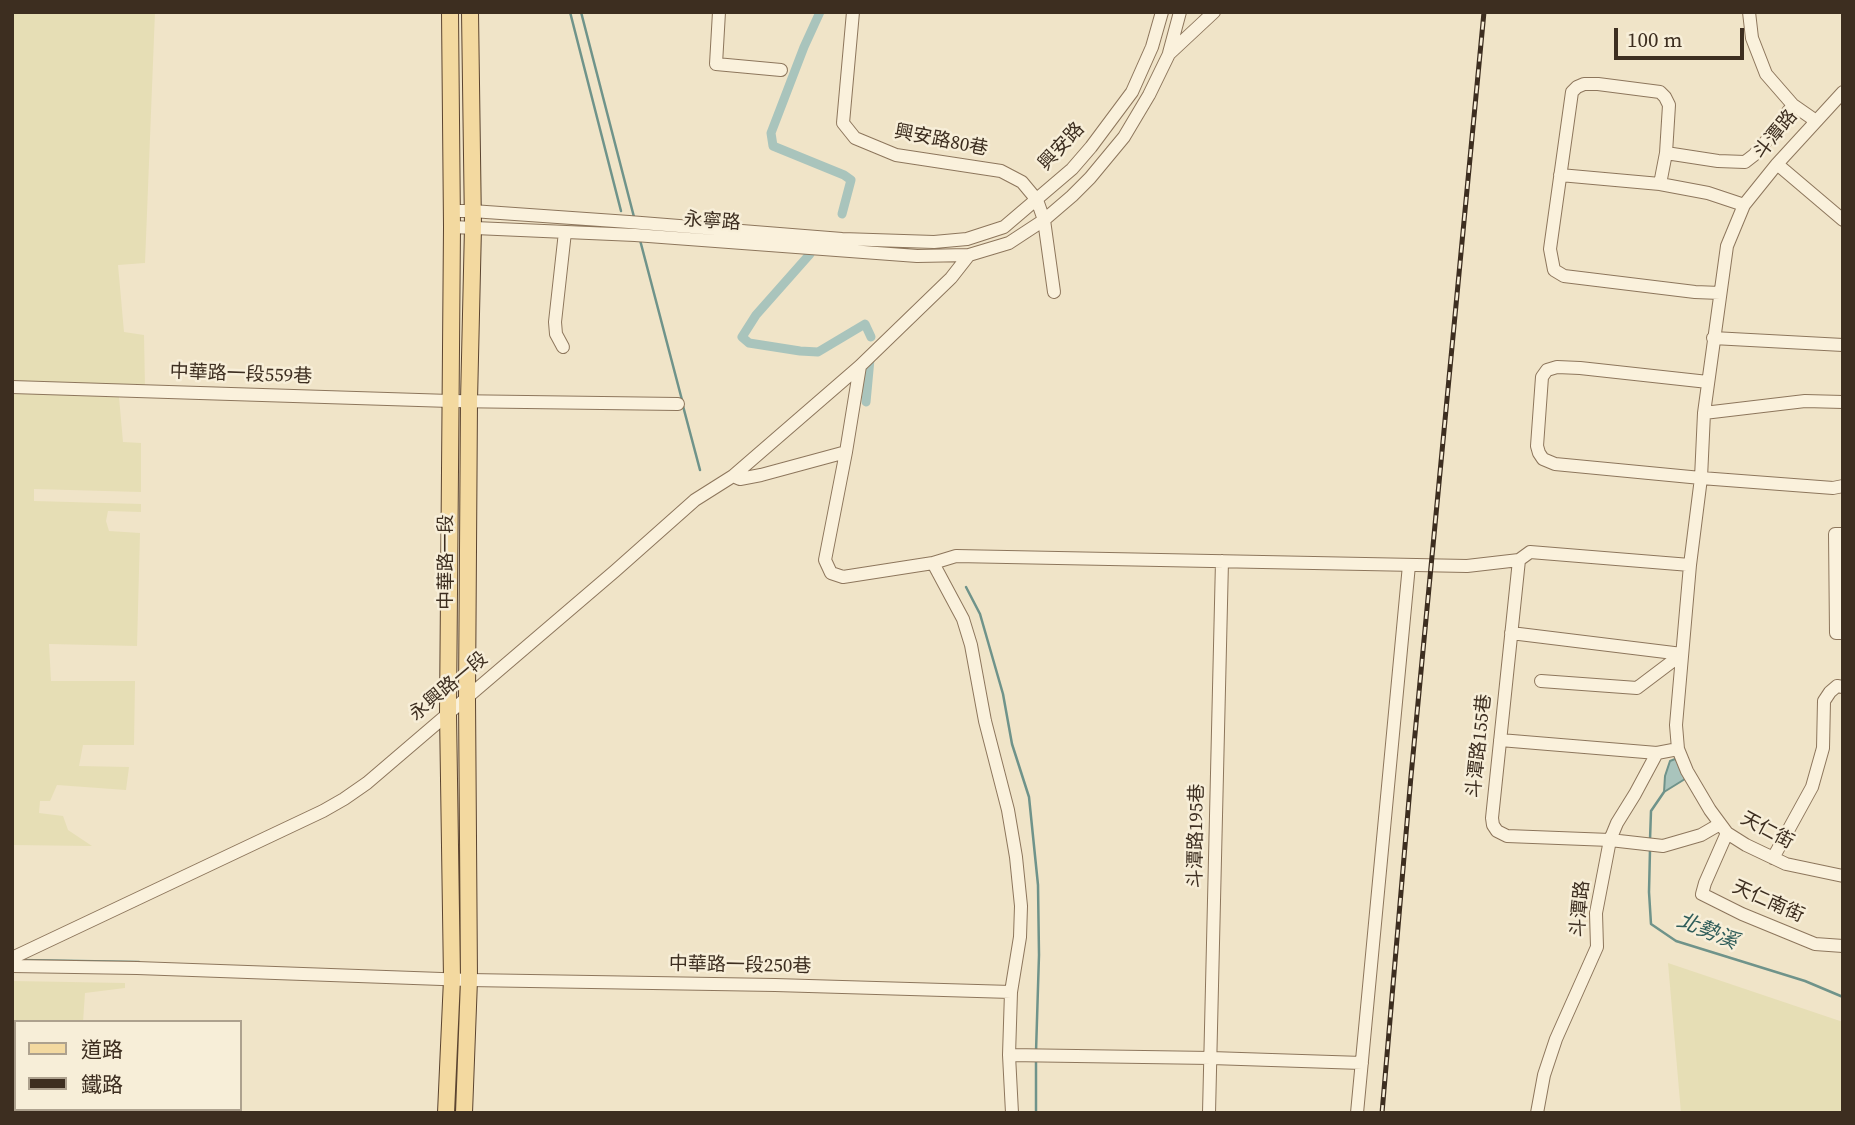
<!DOCTYPE html>
<meta charset="utf-8">
<style>
body{margin:0}
#map{position:relative;width:1855px;height:1125px;overflow:hidden;background:#f0e4c8;font-family:"Source Serif 4","Noto Sans TC",serif}
canvas{display:block}
.frame{position:absolute;inset:0;border:14px solid #3d2e20;pointer-events:none}
.legend{position:absolute;left:14px;top:1020px;width:228px;height:91px;box-sizing:border-box;background:#f7eed8;border:2px solid #ada18e;margin:0;padding:9px 12px;list-style:none;font-size:21px;color:#3d2e20}
.legend li{display:flex;align-items:center;gap:14px;height:35px}
.legend b{width:35px;border:2px solid #ada18e}
.scale{position:absolute;left:1614px;top:28px;width:130px;height:32px;box-sizing:border-box;border:4px solid #3d2e20;border-top:0;padding-left:9px;font-size:21px;line-height:24px;white-space:nowrap;color:#3d2e20;-webkit-text-stroke:5px #f7eed8;paint-order:stroke}
</style>
<div id="map">
<canvas width="1855" height="1125"></canvas>
<div class="frame"></div>
<ul class="legend">
<li><b style="height:9px;background:#f3d9a0"></b>道路</li>
<li><b style="height:9px;background:#3d2e20"></b>鐵路</li>
</ul>
<div class="scale">100 m</div>
</div>
<script>
const g = document.querySelector('canvas').getContext('2d');
g.lineJoin = 'round';
function fillPath(path, color) { g.fillStyle = color; g.fill(path, 'evenodd'); }
const shape = rows => new Path2D(rows.map(r => 'M' + r).join(''));
function stroke(path, color, width, dash) { g.strokeStyle = color; g.lineWidth = width; g.lineCap = dash ? 'butt' : 'round'; g.setLineDash(dash || []); g.stroke(path); }
function drawText(font, color, halo, rows, align = 'center') {
  g.font = font + ' "Source Serif 4","Noto Sans TC",serif'; g.lineWidth = 5; g.setLineDash([]); g.textBaseline = 'middle'; g.strokeStyle = halo; g.fillStyle = color; for (const [text, x, y, turn = 0] of rows) {
    g.save(); g.translate(x, y); g.rotate((+turn || 0) * Math.PI / 180); g.textAlign = isNaN(turn) ? turn : align; if (halo) g.strokeText(text, 0, 0); g.fillText(text, 0, 0); g.restore();
  }
}
fillPath(shape([
 [12,12,155,12,145,263,118,265,124,332,144,335,145,388,118,386,123,442,141,443,141,492,34,489,34,501,141,504,141,512,108,511,106,521,109,531,140,533,137,646,49,644,51,681,135,681,134,745,83,745,79,766,129,767,126,790,57,785,50,801,40,801,39,813,63,816,68,830,92,846,12,845],
 [1668,963,1843,1022,1843,1113,1681,1113],
 [12,981,125,983,125,988,85,993,83,1022,16,1022,16,1109,40,1109,40,1113,12,1113]
]), '#e6deb5');
const water = shape([
 [1675,759,1679,763,1685,779,1664,792,1665,776,1670,761,1675,759]
]);
fillPath(water, '#a9c4bc');
stroke(water, '#6f938a', 2);
stroke(shape([
 [570,12,621,211],
 [581,12,634,217],
 [640,240,682,400],
 [683,406,700,470],
 [966,587,980,614,1003,694,1012,744,1029,797,1038,885,1039,955,1036,1052],
 [1650,840,1651,811,1664,792],
 [1650,850,1649,892,1651,924,1676,941,1805,981,1843,997],
 [20,960,139,962],
 [1036,1059,1036,1113]
]), '#6f938a', 2.5);
stroke(shape([
 [820,12,804,47,771,133,773,146,844,175,851,180,842,214],
 [810,254,756,315,742,337,749,343,800,351,818,352,865,324,871,337],
 [866,402,870,359]
]), '#a9c4bc', 9);
const minor = shape([
 [719,12,716,64,781,70],
 [853,12,843,123,855,138,896,155,1001,171,1022,182,1037,200,1044,220,1054,292],
 [1749,12,1752,38,1766,74,1793,105,1816,121],
 [1169,53,1180,12],
 [1843,92,1777,164,1744,205,1727,246,1704,413,1701,478,1690,565,1676,725,1678,749,1687,771,1710,810,1727,833,1746,845,1786,864,1843,876],
 [1666,153,1718,161,1745,162,1754,155,1767,140,1793,105],
 [1777,164,1843,220],
 [1560,175,1660,184,1708,193,1744,205],
 [1660,184,1666,153,1669,105,1665,97,1660,92,1598,84,1584,84,1577,87,1572,92,1550,249,1554,270,1564,276,1695,292,1720,293],
 [451,211,472,211,629,222,842,239,934,242,967,239,1004,227,1072,169,1091,147,1132,92,1152,47,1162,12],
 [452,227,635,235,917,256,969,255],
 [1713,338,1843,345],
 [563,347,556,334,555,322,565,232],
 [860,366,846,452,825,560,831,573,843,577,933,563,963,619,971,645,985,721,1008,810,1016,857,1021,906,1020,937,1011,992,1009,1055,1012,1113],
 [1708,382,1580,368,1557,367,1547,370,1542,377,1537,446,1539,453,1543,459,1555,464,1701,478,1833,488,1843,486],
 [12,387,450,401,678,404],
 [1704,413,1805,401,1843,402],
 [733,476,740,479,761,475,846,452],
 [1843,534,1835,534,1836,633,1843,633],
 [1519,560,1492,818,1493,825,1497,831,1507,836,1610,840,1663,846,1701,835,1720,824],
 [933,563,956,556,1467,566,1519,560,1530,552,1690,565],
 [1511,633,1682,654],
 [1541,681,1637,688,1682,654],
 [1500,740,1657,753],
 [1727,833,1705,883,1702,894,1742,914,1815,944,1843,946],
 [1773,858,1812,787,1823,748,1824,701,1830,692,1837,686,1843,687],
 [12,958,323,811,344,799,367,783,615,571,695,500,733,476,860,366,951,278,969,255,1009,243,1044,220,1072,196,1090,178,1124,137,1149,95,1169,54,1214,12],
 [12,966,137,968,469,980,775,985,1011,992],
 [1009,1055,1211,1058,1362,1063],
 [1209,1113,1222,561],
 [1357,1113,1409,565],
 [1537,1113,1544,1075,1556,1039,1597,947,1596,913,1610,840,1617,823,1635,794,1657,753,1678,749]
]);
const major = shape([
 [446,1113,452,979,448,713,452,227,450,12],
 [464,1113,469,980,467,697,469,401,473,227,470,12]
]);
stroke(minor, '#8d765c', 14);
stroke(major, '#5b4430', 18);
stroke(minor, '#faf1dc', 12);
stroke(major, '#f3d9a0', 16);
const rail = shape([
 [1382,1113,1411,776,1484,12]
]);
stroke(rail, '#3d2e20', 5);
stroke(rail, '#f7eed8', 2.5, [8]);
drawText('19px', '#3d2e20', '#f7eed8', [
 ["斗潭路",1776,135,-51],
 ["興安路80巷",941,141,11],
 ["興安路",1062,147,-47],
 ["永寧路",712,222,4],
 ["中華路一段559巷",241,375,2],
 ["中華路一段",447,562,-90],
 ["永興路一段",449,687,-40],
 ["斗潭路155巷",1480,746,-84],
 ["天仁街",1767,831,28],
 ["斗潭路195巷",1197,836,-89],
 ["天仁南街",1768,902,24],
 ["斗潭路",1581,909,-85],
 ["中華路一段250巷",740,966,1]
]);
drawText('italic 21px', '#2f5d5a', '#f7eed8', [
 ["北勢溪",1707,932,22]
]);
</script>
